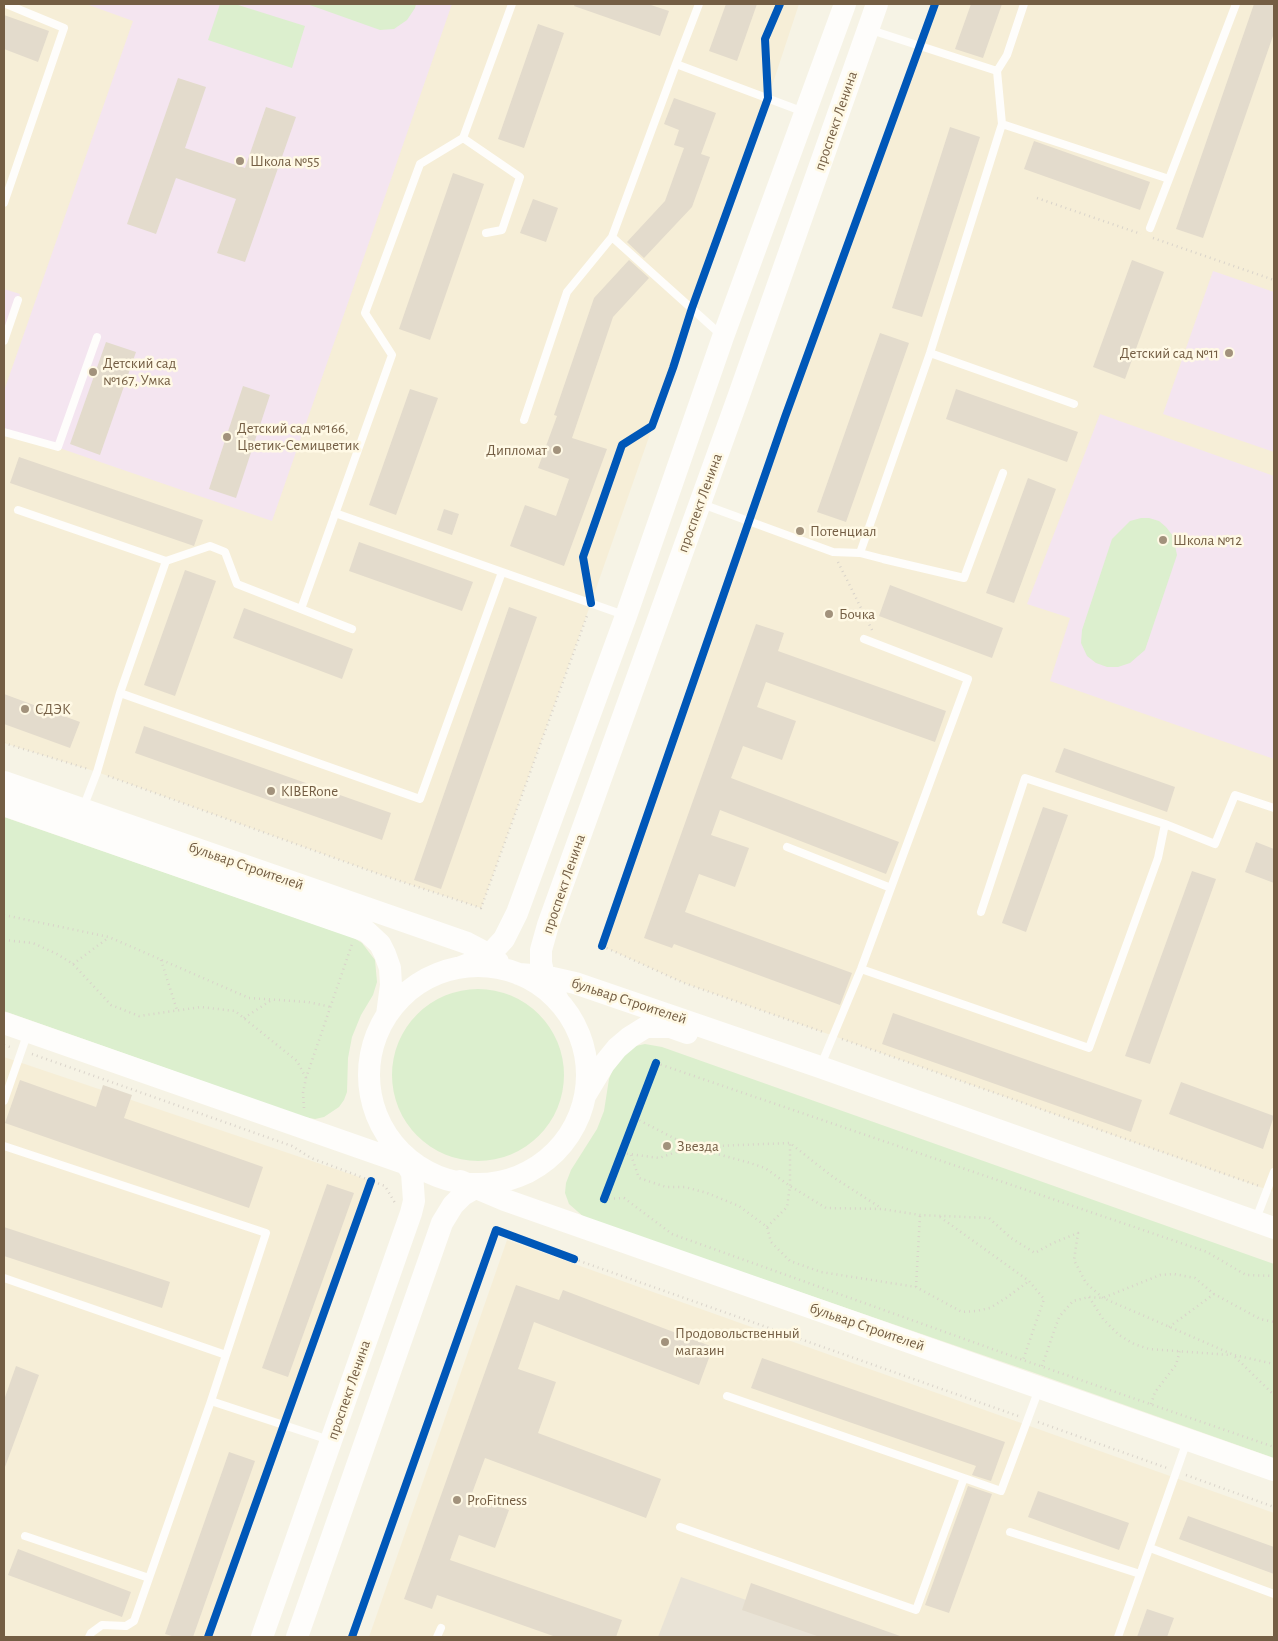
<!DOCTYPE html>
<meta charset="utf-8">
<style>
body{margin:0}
#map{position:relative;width:1278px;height:1641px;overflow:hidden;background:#f6f3e5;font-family:"Alegreya Sans",sans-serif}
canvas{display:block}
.frame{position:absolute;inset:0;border:5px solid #745e44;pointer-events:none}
</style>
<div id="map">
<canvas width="1278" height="1641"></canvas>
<div class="frame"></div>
</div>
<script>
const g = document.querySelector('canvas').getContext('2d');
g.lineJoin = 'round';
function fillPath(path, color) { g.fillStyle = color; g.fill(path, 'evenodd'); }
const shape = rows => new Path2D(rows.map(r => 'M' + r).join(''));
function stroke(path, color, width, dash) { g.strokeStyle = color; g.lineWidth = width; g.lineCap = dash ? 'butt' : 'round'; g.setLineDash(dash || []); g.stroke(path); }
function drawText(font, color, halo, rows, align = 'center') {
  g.font = font + ' "Alegreya Sans",sans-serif'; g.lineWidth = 5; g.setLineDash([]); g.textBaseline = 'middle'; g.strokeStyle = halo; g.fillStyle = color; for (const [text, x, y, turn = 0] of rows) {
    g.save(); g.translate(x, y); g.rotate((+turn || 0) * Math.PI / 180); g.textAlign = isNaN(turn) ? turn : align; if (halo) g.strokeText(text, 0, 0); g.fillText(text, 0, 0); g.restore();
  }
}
fillPath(shape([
 [4,4,799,4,768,98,692,308,673,368,591,603,481,908,376,873,97,772,4,743],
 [935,4,1274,4,1274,1192,684,983,602,946,748,521],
 [4,1057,371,1181,211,1637,4,1637],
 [507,1240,1274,1513,1274,1637,369,1637]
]), '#f6eed7');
fillPath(shape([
 [681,1577,851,1637,658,1637]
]), '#e9e3d6');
fillPath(shape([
 [86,4,452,4,272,521,4,429,4,391,133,21],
 [1213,271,1274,292,1274,452,1163,414],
 [4,289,20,294,4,341],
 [1100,414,1274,476,1274,759,1050,681,1070,618,1027,604]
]), '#f4e5f0');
fillPath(shape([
 [220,4,235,4,305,26,292,68,208,40],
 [307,4,416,4,415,8,407,20,394,29,380,30],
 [1141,518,1149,518,1159,521,1166,527,1173,536,1177,555,1145,650,1130,663,1118,667,1107,667,1096,663,1087,656,1081,643,1082,630,1112,539,1130,521],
 [4,817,354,938,362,943,375,960,377,982,373,995,361,1015,352,1037,348,1058,347,1092,344,1100,339,1107,324,1117,315,1119,304,1117,4,1011],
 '392 1075a86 86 0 1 1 172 0a86 86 0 1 1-172 0Z',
 [645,1044,662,1047,1274,1264,1274,1458,1032,1372,585,1218,569,1204,565,1193,566,1183,571,1170,597,1129,604,1111,609,1079,615,1064,631,1047]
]), '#dcefce');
fillPath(shape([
 [575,4,648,4,669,11,660,36,574,6],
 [726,4,757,4,737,61,709,51],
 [971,4,1002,4,983,58,955,49],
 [1254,4,1274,4,1274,33,1203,238,1176,229],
 [4,15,49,31,38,62,4,49],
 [538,24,564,33,524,148,498,139],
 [178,78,206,87,185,148,245,168,266,107,296,117,245,262,217,253,236,199,176,178,156,234,127,224],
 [674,98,716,113,701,154,710,157,692,207,644,258,627,242,665,201,684,148,674,145,679,130,664,124],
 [950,127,980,137,922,317,892,308],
 [1034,141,1150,182,1140,210,1024,169],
 [453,173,484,184,430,340,399,329],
 [533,199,558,208,546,242,520,233],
 [629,260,649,278,613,317,572,438,607,449,564,566,510,546,525,505,556,516,569,479,538,468,557,416,554,415,594,298],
 [1132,260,1164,272,1125,379,1093,367],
 [880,333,909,343,846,522,817,512],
 [106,342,136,352,100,455,70,444],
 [243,386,270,395,236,498,209,489],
 [410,389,438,398,396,515,369,505],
 [956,389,1078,432,1067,462,946,419],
 [19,457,203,520,194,546,10,483],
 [1028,478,1056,489,1014,603,986,593],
 [444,509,459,514,452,535,437,530],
 [359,542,473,582,462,611,349,571],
 [185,570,216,581,175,696,144,685],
 [890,585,1003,628,992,658,879,616],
 [509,607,537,617,441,889,414,880],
 [244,608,353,649,342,679,233,638],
 [756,624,784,633,778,651,946,711,935,742,766,682,757,707,796,721,782,760,743,746,731,778,899,842,886,874,720,810,711,835,749,848,735,887,699,874,685,912,852,973,840,1005,674,944,672,948,644,938],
 [4,694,80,722,70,748,4,724],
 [144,726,391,813,382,840,135,753],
 [1064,748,1175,787,1167,812,1055,772],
 [1043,807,1068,815,1026,932,1002,923],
 [1256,842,1274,849,1274,883,1245,872],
 [1192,871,1216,879,1150,1064,1125,1056],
 [893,1013,1142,1100,1131,1132,882,1044],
 [20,1080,96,1107,103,1085,132,1095,124,1118,263,1167,249,1208,5,1123],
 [1181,1082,1274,1116,1263,1149,1169,1114],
 [327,1184,354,1193,288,1377,262,1368],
 [4,1227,170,1282,162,1308,4,1256],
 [516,1285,559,1300,563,1290,713,1347,699,1385,534,1322,518,1369,556,1382,538,1433,661,1479,646,1518,485,1458,471,1496,509,1510,495,1548,459,1535,450,1560,622,1620,616,1637,556,1637,437,1595,432,1609,404,1599],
 [762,1358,1005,1442,991,1481,972,1475,976,1466,751,1388],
 [16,1366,39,1375,5,1467,4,1467,4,1400],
 [229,1452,255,1461,193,1637,175,1637,165,1634],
 [968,1486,992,1494,949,1613,925,1605],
 [1038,1491,1129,1523,1119,1550,1028,1517],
 [1188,1516,1274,1547,1274,1574,1179,1539],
 [18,1549,131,1592,122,1617,8,1575],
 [751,1583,900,1636,900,1637,820,1637,742,1610],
 [1147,1609,1174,1618,1167,1637,1137,1637]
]), '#e3dbcc');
stroke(shape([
 [923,36,935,4],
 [767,87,765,39,780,4],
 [1037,198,1141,234],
 [1153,238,1274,280],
 [695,299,765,107],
 [752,511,916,55],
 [745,530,602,946,684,983,823,1032],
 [838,562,872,630],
 [589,591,583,557,622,445,652,426,673,368,688,319],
 [4,743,88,769],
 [108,776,376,873,481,908,588,613],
 [4,915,109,937,249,998,308,1002,331,1007],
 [4,940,33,943,57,954,73,964,111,1005,139,1016,201,1007,235,1011,297,1061,306,1078],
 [161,960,177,1010],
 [73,964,108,938],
 [244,1018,270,1001],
 [842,1039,1259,1186],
 [4,1045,13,1048],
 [32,1054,292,1146,311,1158,385,1186,395,1203],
 [656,1063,1207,1252,1246,1275,1274,1276],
 [304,1108,303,1093,306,1078,352,944],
 [635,1118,691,1147,790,1143,833,1177,881,1208],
 [622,1153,659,1158,691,1147,747,1162,765,1168,790,1186,826,1208,882,1209,920,1215,989,1218,1011,1238,1035,1253,1053,1243,1078,1233,1074,1260,1086,1283,1103,1298,1234,1355,1274,1364],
 [631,1155,639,1178,666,1187,685,1187,707,1193,739,1206,767,1227,771,1242,790,1261,821,1272,916,1287,962,1312,976,1311,990,1308,1006,1298,1029,1281],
 [604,1199,624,1198,672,1234,1023,1360,1274,1447],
 [940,1217,1029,1281,1044,1299,1023,1360],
 [767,1227,787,1207,790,1186,790,1144],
 [574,1259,1018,1416],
 [916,1287,920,1215],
 [1089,1297,1103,1319,1119,1335,1134,1344,1149,1349,1230,1355],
 [1169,1327,1214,1294],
 [1235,1357,1274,1395],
 [1042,1366,1059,1317,1073,1301,1089,1297,1103,1298,1160,1275,1174,1274,1195,1278,1214,1294,1260,1319,1274,1322],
 [1151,1404,1155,1392,1176,1365,1180,1350],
 [287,1414,371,1181],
 [1038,1422,1167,1468],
 [1186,1475,1274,1507],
 [208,1637,280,1433]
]), '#d9d3ca', 2.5, [1, 4]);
stroke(shape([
 [699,4,676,64,804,112],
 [871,30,997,71,1007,55,1024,4],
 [1002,124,1169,179,1236,4],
 [463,138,520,177,502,230,486,233],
 [4,203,64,28,6,4],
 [1150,228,1169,179],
 [612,237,720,334],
 [4,341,18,300],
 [930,353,1074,404],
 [524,420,567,292,612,237,676,64],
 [4,432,58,447,97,337],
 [702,504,833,552,860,553,930,353,1002,124,997,71],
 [18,510,166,561],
 [335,513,624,615],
 [860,553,883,559,964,578,1003,473],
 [301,609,392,355,365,313,420,164,463,138,512,4],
 [120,693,420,799,502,572],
 [83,808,97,772,120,693,166,561,210,546,225,552,237,584,352,629],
 [1165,824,1215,844,1235,795,1274,808],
 [787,847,891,888],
 [861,969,1089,1048,1158,858,1165,824,1025,778,981,912],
 [821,1065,861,969,968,679,864,639],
 [4,1101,28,1032],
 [4,1146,266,1233,226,1355],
 [1256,1219,1274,1172],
 [4,1278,226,1355,211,1401],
 [964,1478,1001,1491,1039,1389],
 [680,1527,916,1610,964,1478,727,1396],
 [1010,1532,1140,1574],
 [25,1536,149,1578],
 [1150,1548,1274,1594],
 [89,1637,91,1633,102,1625,126,1626,134,1621,211,1401,329,1440],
 [437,1637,441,1628],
 [1118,1637,1187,1441]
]), '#fefdfb', 8);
stroke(shape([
 [4,782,467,943,488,954,498,962],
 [4,805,366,931,380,944,385,954,390,968,391,985,387,1015],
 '369 1075a109 109 0 1 1 218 0a109 109 0 1 1-218 0Z',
 [461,967,479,960,493,951,504,939,517,913,626,616,723,337,845,4],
 [519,974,544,976,575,983,820,1067,1274,1228],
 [558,1000,544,976,541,963,541,950,548,925,739,395,877,4],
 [4,1023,413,1166],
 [586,1094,604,1064,617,1048,630,1037,646,1027,670,1027,687,1033],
 [460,1181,505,1200,1274,1470],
 [262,1637,411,1213,414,1201,412,1173,400,1153],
 [297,1637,442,1223,453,1205,463,1195,475,1188,487,1185]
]), '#fefdfb', 22);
stroke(shape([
 [591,603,583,557,622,445,652,426,673,368,692,308,768,98,765,39,780,4],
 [602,946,785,417,935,4],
 [604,1199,656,1063],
 [208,1637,371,1181],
 [352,1637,496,1230,574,1259]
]), '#0057b8', 8);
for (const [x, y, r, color] of [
 [240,161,5,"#a2927c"],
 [1229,353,5,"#a2927c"],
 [93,372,5,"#a2927c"],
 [227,437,5,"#a2927c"],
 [557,450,5,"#a2927c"],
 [800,531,5,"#a2927c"],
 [1163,540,5,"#a2927c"],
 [829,614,5,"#a2927c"],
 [25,709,5,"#a2927c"],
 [271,791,5,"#a2927c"],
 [667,1146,5,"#a2927c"],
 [665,1342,5,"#a2927c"],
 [457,1500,5,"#a2927c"]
]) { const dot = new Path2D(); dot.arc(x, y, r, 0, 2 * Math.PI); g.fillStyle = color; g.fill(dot); stroke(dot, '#fff9e5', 2); }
drawText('15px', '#745e44', '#fff9e5', [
 ["проспект Ленина",836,121,-71],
 ["проспект Ленина",700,503,-70],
 ["бульвар Строителей",246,866,19],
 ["проспект Ленина",564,884,-71],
 ["бульвар Строителей",629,1001,18],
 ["бульвар Строителей",867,1327,19],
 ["проспект Ленина",349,1390,-71]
]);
drawText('15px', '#745e44', '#fff9e5', [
 ["Школа №55",250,161],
 ["Детский сад №11",1219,353,"right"],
 ["Детский сад",103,363],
 ["№167, Умка",103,380],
 ["Детский сад №166,",237,428],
 ["Цветик-Семицветик",237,445],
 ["Дипломат",547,450,"right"],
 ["Потенциал",810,531],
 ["Школа №12",1173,540],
 ["Бочка",839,614],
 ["СДЭК",35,709],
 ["KIBERone",281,791],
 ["Звезда",677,1146],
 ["Продовольственный",675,1333],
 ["магазин",675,1350],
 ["ProFitness",467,1500]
], 'left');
</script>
